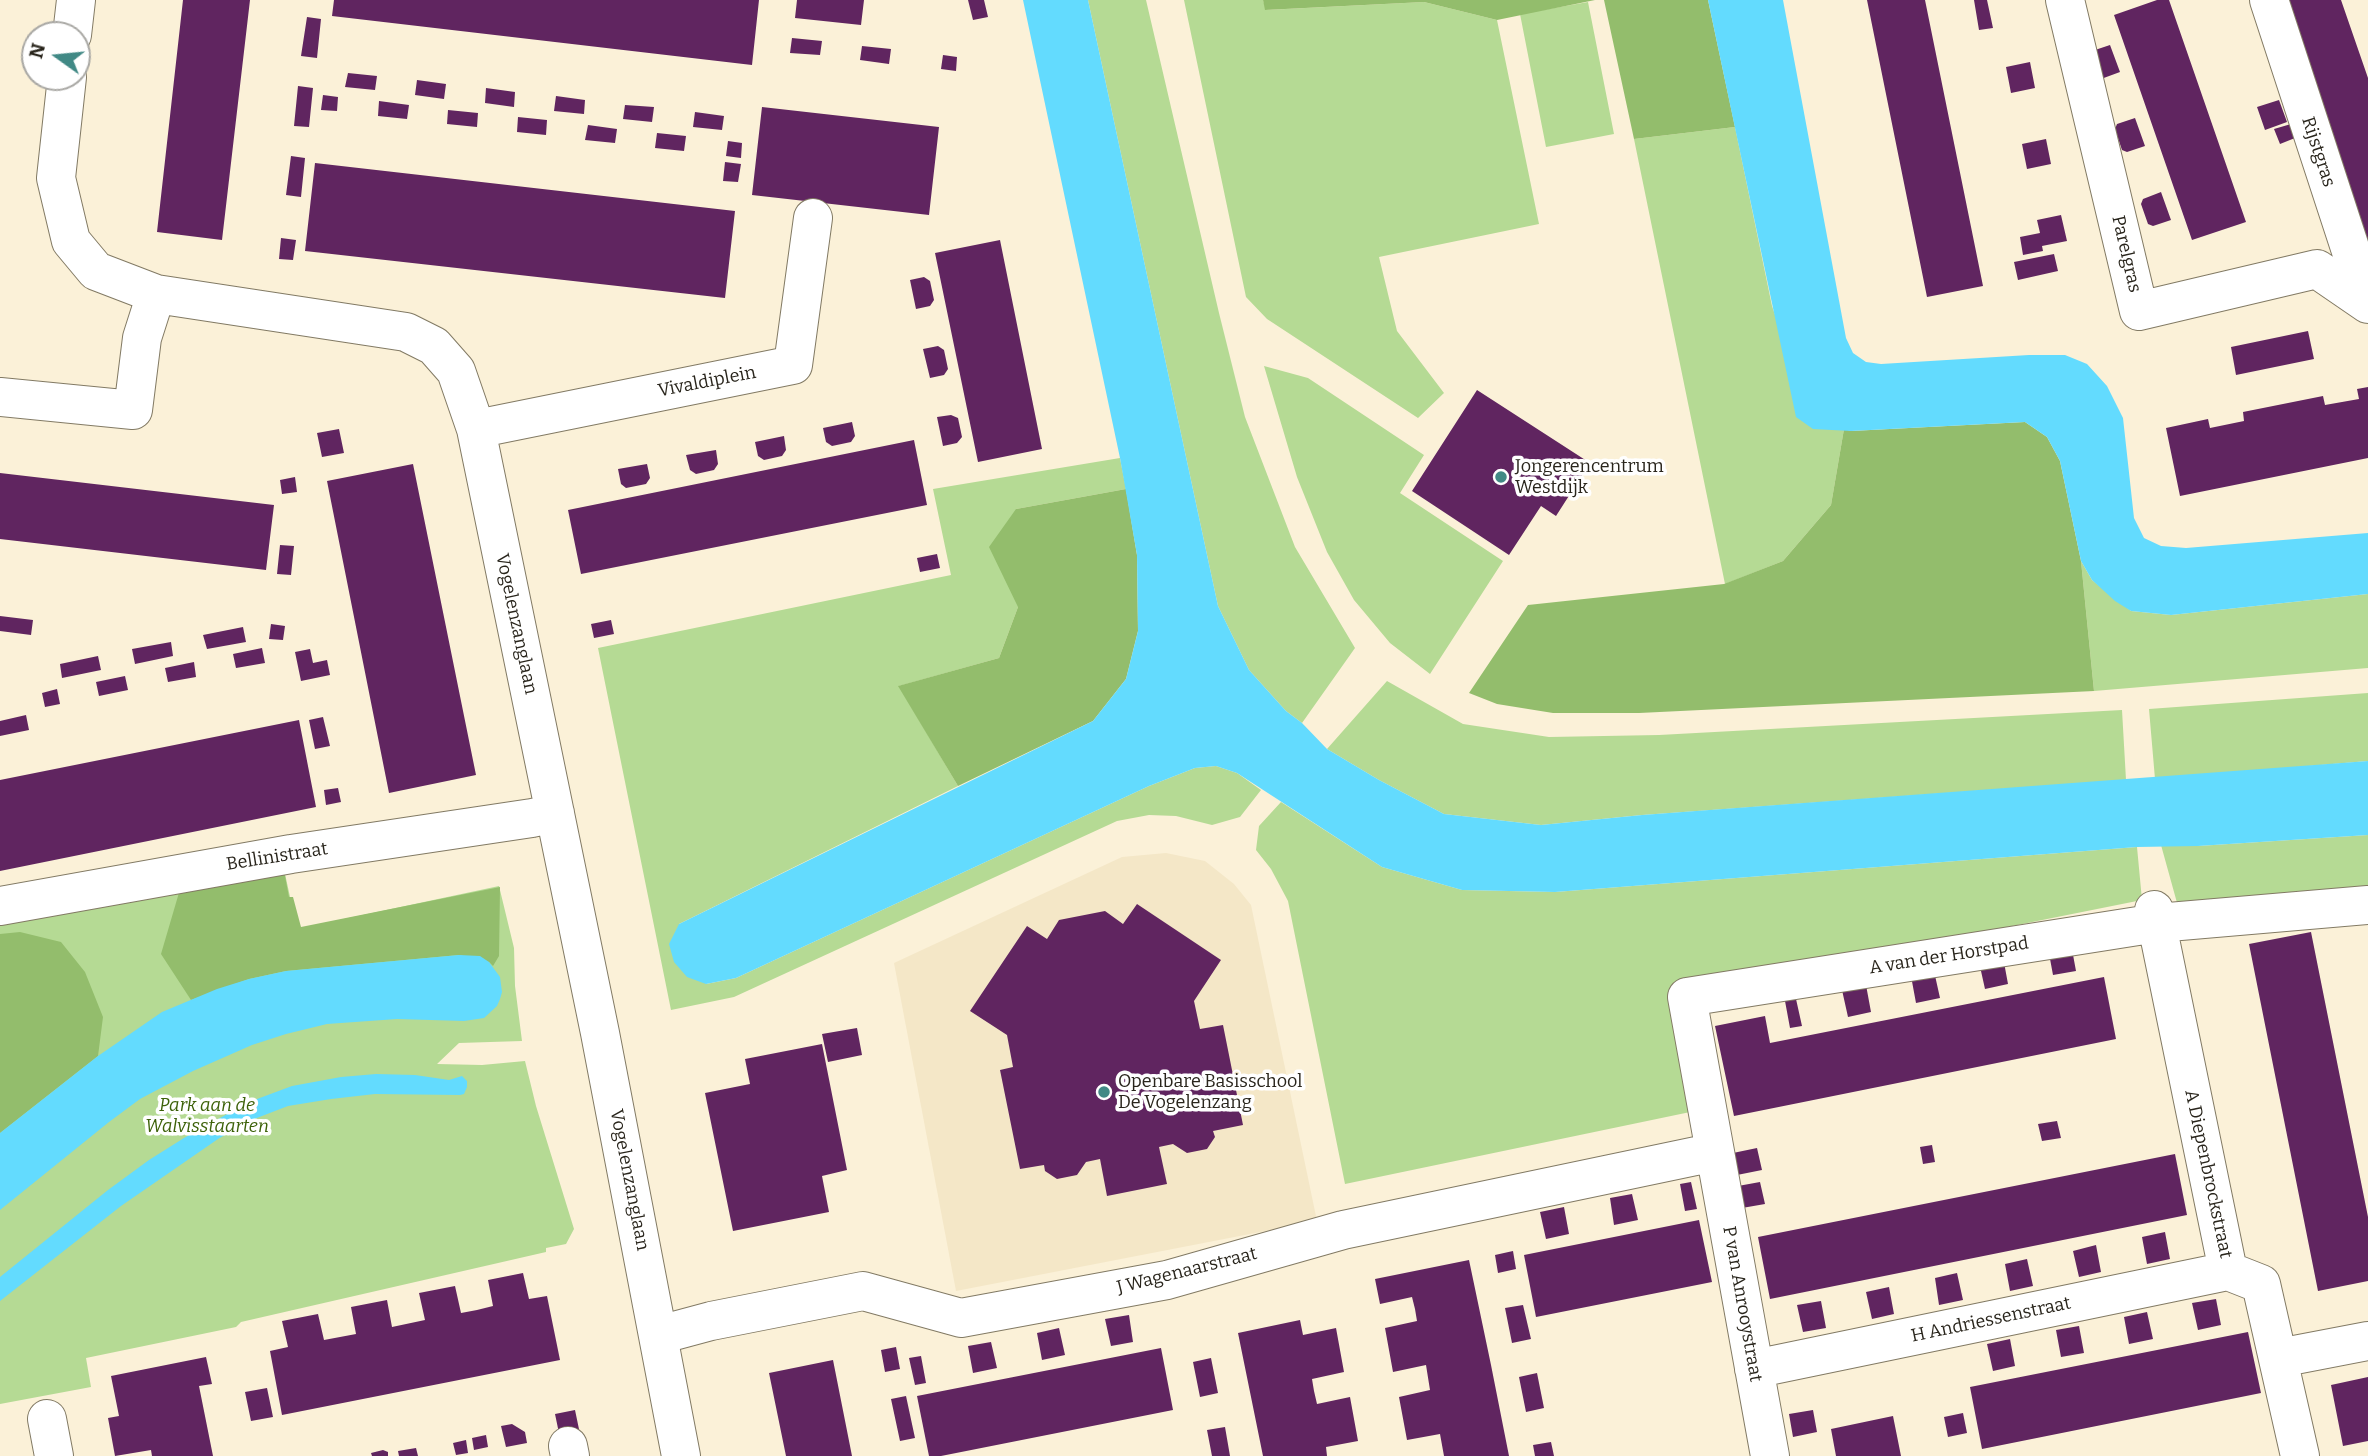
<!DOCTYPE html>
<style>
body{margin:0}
#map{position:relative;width:2368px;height:1456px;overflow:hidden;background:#fbf1d8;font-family:Bitter,serif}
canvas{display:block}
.north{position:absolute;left:21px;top:21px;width:70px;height:70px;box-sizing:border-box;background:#fff;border:2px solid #a9a8a4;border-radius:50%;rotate:285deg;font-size:19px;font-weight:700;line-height:28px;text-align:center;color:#29251c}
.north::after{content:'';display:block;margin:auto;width:24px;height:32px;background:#418985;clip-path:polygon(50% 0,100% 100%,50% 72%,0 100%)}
</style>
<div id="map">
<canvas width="2368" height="1456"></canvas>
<div class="north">N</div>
</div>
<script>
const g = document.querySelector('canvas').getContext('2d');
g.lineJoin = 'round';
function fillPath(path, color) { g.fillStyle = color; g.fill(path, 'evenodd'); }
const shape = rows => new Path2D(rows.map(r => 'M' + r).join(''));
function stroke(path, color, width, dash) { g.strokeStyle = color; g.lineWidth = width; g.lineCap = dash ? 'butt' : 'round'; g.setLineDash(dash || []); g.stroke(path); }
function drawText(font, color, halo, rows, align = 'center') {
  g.font = font + ' Bitter,serif'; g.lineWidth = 7; g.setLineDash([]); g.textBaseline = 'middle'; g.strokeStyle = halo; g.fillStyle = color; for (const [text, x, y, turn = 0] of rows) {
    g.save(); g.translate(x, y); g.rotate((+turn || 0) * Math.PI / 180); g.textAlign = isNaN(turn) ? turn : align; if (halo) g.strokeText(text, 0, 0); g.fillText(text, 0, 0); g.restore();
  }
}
fillPath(shape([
 [1166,853,1205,861,1234,884,1251,905,1317,1221,956,1291,894,963,1122,857]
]), '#f4e7c7');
fillPath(shape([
 [1088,0,1146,0,1219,313,1245,417,1295,547,1355,648,1302,723,1286,711,1249,670,1218,606],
 [1184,0,1263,0,1266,10,1424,2,1497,20,1539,224,1379,257,1397,331,1444,393,1418,418,1267,319,1246,297],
 [1588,2,1614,134,1546,147,1520,14],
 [1735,127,1772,306,1814,429,1844,429,1831,505,1783,561,1725,584,1634,139],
 [1264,366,1308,378,1424,455,1400,493,1503,561,1430,674,1390,643,1354,600,1327,552,1297,477],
 [1120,458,1126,489,1016,509,1018,607,999,658,899,686,958,786,679,924,706,984,736,978,1149,786,1195,768,1216,766,1237,773,1261,790,1240,817,1212,825,1176,816,1149,815,1117,821,734,997,671,1010,598,648,951,575,933,489],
 [2081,561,2092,580,2131,611,2171,615,2368,594,2368,668,2094,691],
 [1387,681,1463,724,1549,737,1659,735,2122,710,2126,780,1642,815,1541,825,1444,814,1379,780,1327,749],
 [2368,693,2368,761,2155,779,2149,709],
 [1281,802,1382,867,1462,890,1555,892,2137,847,2142,900,1668,995,1695,1111,1345,1184,1288,901,1271,869,1256,850,1259,826],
 [2368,835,2368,896,2179,910,2161,845,2198,846],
 [282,860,297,929,499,886,514,948,515,986,522,1041,459,1043,437,1064,482,1065,525,1061,536,1106,574,1229,566,1244,546,1248,546,1252,241,1322,236,1327,86,1358,91,1387,0,1404,0,909]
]), '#b5da94');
fillPath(shape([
 [1263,0,1595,0,1497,20,1424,2,1265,10],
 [1604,0,1708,0,1735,127,1634,139],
 [2025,422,2047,437,2060,461,2081,561,2094,691,1639,713,1553,713,1497,704,1469,693,1528,605,1724,584,1783,561,1831,505,1844,429,1851,431],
 [1126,489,1137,555,1138,631,1126,679,1093,721,958,786,898,686,999,658,1018,607,989,547,1016,509],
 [282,860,289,897,293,897,301,927,500,887,499,956,493,966,489,962,459,955,286,971,249,979,191,1000,161,954,183,879],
 [20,932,61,942,85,972,103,1017,98,1056,0,1133,0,934]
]), '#93bd6c');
fillPath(shape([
 [1023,0,1088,0,1218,606,1249,670,1286,711,1302,723,1327,749,1379,780,1444,814,1541,825,1642,815,2368,761,2368,835,2198,846,2137,847,1555,892,1462,890,1382,867,1237,773,1216,766,1195,768,1149,786,736,978,706,984,687,977,674,962,669,944,679,924,1093,721,1126,679,1138,631,1137,555,1120,458],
 [1708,0,1783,0,1846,338,1853,353,1866,362,1881,364,2029,355,2065,355,2087,364,2107,386,2123,418,2134,518,2144,538,2161,546,2186,548,2368,533,2368,594,2171,615,2131,611,2115,601,2092,580,2081,561,2060,461,2047,437,2025,422,1851,431,1813,429,1796,417],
 [459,955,480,956,489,962,500,977,502,992,500,999,497,1006,484,1018,464,1021,397,1019,327,1024,286,1034,252,1045,193,1071,140,1099,109,1122,0,1210,0,1133,98,1056,162,1012,217,989,249,979,286,971],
 [376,1074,415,1075,449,1080,462,1076,467,1081,467,1087,464,1094,460,1095,375,1094,331,1099,288,1106,249,1121,218,1139,121,1206,0,1301,0,1277,108,1190,149,1160,184,1138,249,1102,292,1086,341,1077]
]), '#63dbfe');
fillPath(shape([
 [183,0,250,0,222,240,157,232],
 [334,0,759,0,752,65,332,16],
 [797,0,864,0,861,25,795,18],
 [968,0,984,0,988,17,973,20],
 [1867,0,1925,0,1983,286,1927,297],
 [1974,0,1987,0,1993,28,1979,30],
 [2157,0,2169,0,2246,222,2192,240,2114,15],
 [2281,0,2341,0,2368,78,2368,252],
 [307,17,321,19,317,58,301,56],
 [792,38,822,41,820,55,790,53],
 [2110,45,2120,72,2101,79,2092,51],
 [862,46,891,49,889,64,860,60],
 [943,55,957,57,956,71,941,69],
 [2030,62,2035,88,2011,93,2006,67],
 [348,73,377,76,375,90,345,87],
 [417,80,446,84,444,99,415,95],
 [298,86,313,88,309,127,294,126],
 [486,88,515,92,514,107,485,103],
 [323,95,338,97,337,111,321,110],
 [556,96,585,100,584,114,554,111],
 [2279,100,2287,122,2265,130,2257,107],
 [379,101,409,105,407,119,378,116],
 [625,105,654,107,652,122,623,119],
 [762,107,939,127,929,215,752,195],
 [448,110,478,113,477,127,447,124],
 [695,112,724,116,722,130,693,127],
 [518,117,547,120,546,135,517,132],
 [2135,118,2145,146,2127,152,2122,150,2115,129,2117,124],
 [2291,124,2295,138,2280,144,2274,129],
 [588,125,617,129,615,143,585,140],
 [657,133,686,136,684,151,655,148],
 [2046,139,2051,164,2027,169,2022,144],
 [728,141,742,143,741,158,726,156],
 [291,156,305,158,301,197,286,195],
 [725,162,741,164,738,182,723,181],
 [315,163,735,211,725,298,305,251],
 [2161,192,2171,220,2153,226,2148,224,2141,204,2143,199],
 [2061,215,2067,241,2042,246,2043,251,2023,255,2020,237,2040,233,2037,220],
 [281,238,296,240,293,260,279,259],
 [1000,240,1042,449,978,462,935,253],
 [2054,254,2058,271,2018,280,2014,262],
 [924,277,930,281,934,300,930,306,916,309,910,280],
 [2308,331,2314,359,2236,375,2231,347],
 [938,346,944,350,948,369,944,375,930,378,923,349],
 [2368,387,2368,458,2180,496,2166,428,2208,419,2210,428,2244,421,2243,412,2323,396,2325,405,2359,399,2357,389],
 [1477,390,1590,463,1556,516,1541,506,1509,555,1412,491],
 [951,415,958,418,962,437,957,443,943,446,937,417],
 [852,422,855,436,851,442,832,446,826,442,823,428],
 [339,429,344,453,322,457,317,433],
 [784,436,786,450,782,456,764,460,758,456,755,442],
 [914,440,927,505,581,574,568,510],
 [716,450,718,464,714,470,696,474,690,470,686,455],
 [413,464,476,775,389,793,327,481],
 [647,464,650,478,646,484,626,488,621,484,618,469],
 [0,473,274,505,266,570,0,539],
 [295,477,297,492,282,494,280,480],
 [280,545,294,546,291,575,277,574],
 [937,554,940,568,920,572,917,558],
 [0,616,33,620,31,635,0,631],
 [611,620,614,634,594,638,591,624],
 [271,624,285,626,283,640,269,639],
 [243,627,246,642,207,649,203,635],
 [171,642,173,656,135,664,132,649],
 [262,648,265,663,236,668,233,654],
 [310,649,313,663,327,660,330,675,301,681,295,652],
 [98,656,101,670,62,678,60,664],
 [194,662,196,677,168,682,165,668],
 [125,676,128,690,99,696,96,682],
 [57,689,60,704,45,707,42,693],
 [26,715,29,730,0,736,0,721],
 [323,717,330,746,315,749,309,720],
 [299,720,316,807,0,871,0,780],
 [338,788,341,802,326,805,324,790],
 [1137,904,1221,960,1194,1001,1200,1029,1223,1025,1243,1125,1213,1131,1215,1137,1207,1149,1187,1153,1173,1144,1159,1147,1167,1184,1107,1196,1100,1159,1086,1162,1077,1175,1057,1179,1045,1171,1044,1165,1020,1169,1000,1070,1013,1067,1007,1035,970,1011,1027,926,1047,939,1059,920,1105,911,1123,924],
 [2311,932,2368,1217,2368,1281,2318,1291,2249,944],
 [2071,944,2076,971,2053,975,2048,948],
 [2003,957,2008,984,1985,989,1979,962],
 [1934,971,1940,998,1916,1003,1911,976],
 [2104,977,2116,1039,1734,1116,1715,1026,1765,1016,1770,1043],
 [1866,985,1871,1012,1848,1017,1842,990],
 [1796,999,1802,1026,1790,1028,1785,1001],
 [857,1028,862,1055,828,1062,822,1034],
 [822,1044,847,1170,822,1176,829,1212,733,1231,705,1093,750,1084,745,1059],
 [2057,1121,2061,1138,2042,1141,2038,1124],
 [1932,1145,1935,1162,1923,1164,1920,1147],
 [1757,1148,1762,1170,1737,1175,1733,1153],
 [2175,1154,2187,1215,1770,1299,1758,1237],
 [1691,1182,1697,1209,1685,1211,1680,1184],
 [1760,1182,1765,1204,1742,1208,1738,1186],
 [1632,1194,1638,1220,1614,1225,1610,1198],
 [1564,1207,1569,1234,1546,1239,1540,1212],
 [1699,1220,1712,1282,1536,1317,1524,1255],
 [2165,1232,2170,1259,2147,1264,2142,1237],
 [2096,1245,2101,1272,2079,1277,2073,1251],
 [1513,1251,1516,1269,1498,1273,1495,1255],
 [2027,1259,2033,1286,2010,1291,2005,1264],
 [1469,1260,1491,1365,1509,1456,1444,1456,1440,1434,1407,1440,1399,1397,1430,1390,1426,1365,1393,1372,1385,1328,1417,1321,1415,1309,1412,1297,1380,1304,1375,1279],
 [523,1273,529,1299,547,1296,560,1360,282,1415,270,1351,288,1347,282,1321,318,1314,324,1340,356,1334,351,1307,387,1300,392,1327,425,1320,419,1293,455,1286,461,1313,477,1310,493,1306,488,1280],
 [1957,1273,1963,1300,1939,1305,1935,1278],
 [1889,1287,1894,1314,1872,1319,1866,1292],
 [2216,1299,2221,1325,2198,1330,2192,1303],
 [1821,1301,1826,1328,1803,1332,1797,1305],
 [1523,1305,1531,1339,1512,1343,1505,1308],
 [2147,1312,2153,1339,2129,1344,2124,1317],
 [1129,1315,1133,1342,1111,1346,1105,1319],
 [1300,1320,1303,1335,1336,1328,1344,1372,1312,1379,1314,1391,1317,1404,1350,1397,1358,1441,1326,1447,1327,1456,1263,1456,1238,1333],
 [2079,1326,2084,1353,2061,1357,2056,1330],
 [1059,1328,1065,1355,1042,1360,1037,1333],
 [2248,1332,2261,1393,1982,1449,1970,1387],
 [2010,1339,2015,1366,1993,1371,1987,1344],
 [991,1342,997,1368,973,1373,968,1346],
 [896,1347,900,1369,885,1372,881,1350],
 [1161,1348,1173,1410,941,1456,929,1456,917,1396],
 [921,1356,926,1383,915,1385,909,1358],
 [206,1357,212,1384,199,1386,213,1456,152,1456,151,1450,115,1456,108,1418,119,1416,111,1376],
 [1211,1358,1218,1393,1200,1397,1193,1362],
 [833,1360,852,1456,786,1456,769,1373],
 [1537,1373,1544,1408,1526,1412,1519,1377],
 [2368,1377,2368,1441,2343,1446,2331,1385],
 [267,1388,273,1417,251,1421,245,1392],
 [906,1396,915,1438,900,1441,891,1399],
 [575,1410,580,1434,560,1438,555,1414],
 [1813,1410,1817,1432,1793,1437,1789,1414],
 [1963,1413,1967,1433,1948,1437,1944,1417],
 [1893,1416,1901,1456,1836,1456,1831,1429],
 [512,1424,525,1432,527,1443,506,1447,501,1426],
 [1225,1427,1230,1456,1212,1456,1207,1430],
 [486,1435,488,1447,474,1450,472,1438],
 [466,1440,468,1453,456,1455,453,1443],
 [1551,1442,1554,1456,1535,1456,1533,1445],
 [416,1448,418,1456,399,1456,398,1451],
 [383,1450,388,1452,388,1456,372,1456,371,1453]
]), '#602560');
const minor = shape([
 [2065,0,2139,311,2317,269,2368,304],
 [2269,0,2368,303],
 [72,35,76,0],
 [67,77,56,178,71,241,96,271,156,294,406,332,434,346,456,371,476,429,600,1033,681,1456],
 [0,397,133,410,142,338,156,294],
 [476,429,793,365,813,218],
 [0,906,291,854,532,818,555,813],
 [2154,910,2228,1271,2261,1284,2300,1456],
 [659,1335,711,1321,863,1291,961,1318,1167,1280,1343,1230,1715,1152],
 [2279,1358,2368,1341],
 [1754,1369,2228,1271],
 [47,1419,54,1456],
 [568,1446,570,1456],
 [1770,1456,1687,997,2157,923,2368,905]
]);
stroke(minor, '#827a64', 40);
stroke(minor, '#fff', 38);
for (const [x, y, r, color] of [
 [1501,477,7,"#418985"],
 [1104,1092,7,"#418985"]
]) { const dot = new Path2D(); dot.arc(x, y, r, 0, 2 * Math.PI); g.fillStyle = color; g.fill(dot); stroke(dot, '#fff', 2.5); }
drawText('18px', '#29251c', '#fff', [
 ["Rijstgras",2318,152,72],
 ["Parelgras",2126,254,77],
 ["Vivaldiplein",707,382,-11],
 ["Vogelenzanglaan",516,624,78],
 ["Bellinistraat",277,857,-9],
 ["A van der Horstpad",1949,956,-9],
 ["A Diepenbrockstraat",2208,1174,78],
 ["Vogelenzanglaan",629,1180,79],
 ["J Wagenaarstraat",1187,1271,-14],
 ["P van Anrooystraat",1742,1304,80],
 ["H Andriessenstraat",1991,1320,-12]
]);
drawText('18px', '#29251c', '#fff', [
 ["Jongerencentrum",1515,467],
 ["Westdijk",1515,488],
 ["Openbare Basisschool",1118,1082],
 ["De Vogelenzang",1118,1103]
], 'left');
drawText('italic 18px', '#3c6108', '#fff', [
 ["Park aan de",207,1106],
 ["Walvisstaarten",207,1127]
]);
</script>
